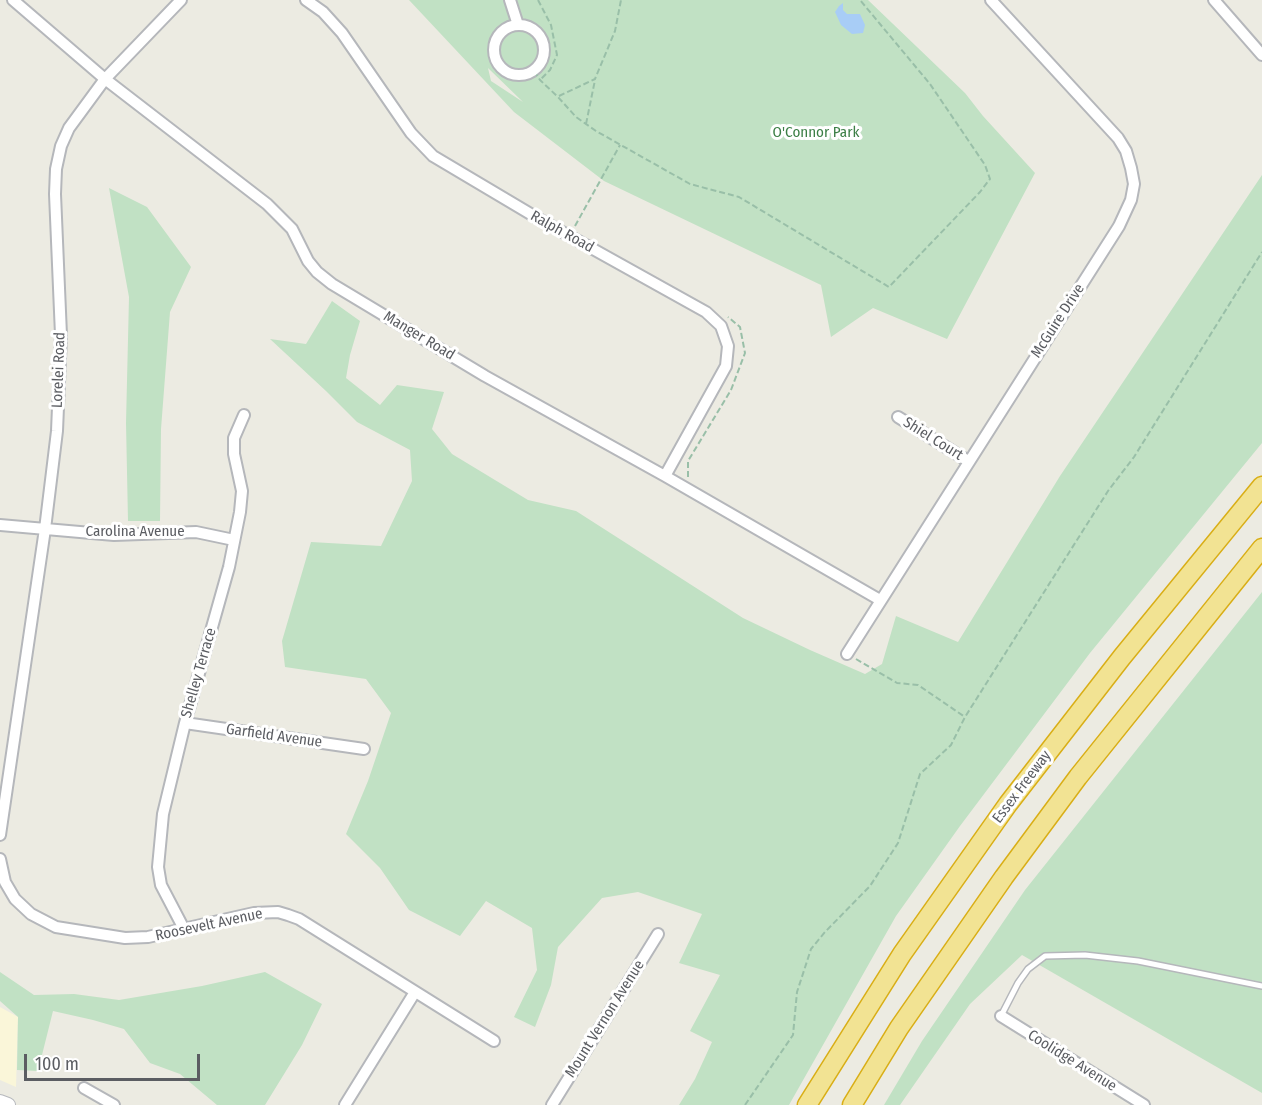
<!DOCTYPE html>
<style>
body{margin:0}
#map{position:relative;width:1262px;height:1105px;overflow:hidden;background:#ecebe2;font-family:"Fira Sans Condensed",sans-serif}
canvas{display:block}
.scale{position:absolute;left:24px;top:1054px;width:176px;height:27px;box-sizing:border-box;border:3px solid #5b5d62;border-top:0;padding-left:8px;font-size:18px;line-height:21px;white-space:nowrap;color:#5b5d62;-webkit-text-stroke:4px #fff;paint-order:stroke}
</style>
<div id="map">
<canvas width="1262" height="1105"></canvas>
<div class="scale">100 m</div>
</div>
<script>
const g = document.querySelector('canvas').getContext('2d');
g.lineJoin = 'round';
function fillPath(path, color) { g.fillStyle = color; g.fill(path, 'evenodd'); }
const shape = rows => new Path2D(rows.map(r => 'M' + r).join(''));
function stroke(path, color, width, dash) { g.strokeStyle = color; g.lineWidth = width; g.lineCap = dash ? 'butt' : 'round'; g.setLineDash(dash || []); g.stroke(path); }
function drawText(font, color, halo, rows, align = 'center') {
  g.font = font + ' "Fira Sans Condensed",sans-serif'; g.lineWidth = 6; g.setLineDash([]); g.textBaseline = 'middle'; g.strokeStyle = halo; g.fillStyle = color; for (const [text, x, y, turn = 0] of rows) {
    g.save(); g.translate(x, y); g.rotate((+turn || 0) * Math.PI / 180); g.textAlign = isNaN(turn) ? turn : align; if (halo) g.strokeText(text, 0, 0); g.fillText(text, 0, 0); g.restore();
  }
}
fillPath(shape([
 [0,1007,18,1017,16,1087,0,1080]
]), '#faf6d9');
fillPath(shape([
 [409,0,868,0,965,93,983,116,1035,173,947,339,873,308,831,337,821,285,604,181,514,112],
 [488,68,523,102,491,81],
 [1262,175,1262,443,1090,653,960,826,896,916,789,1105,679,1105,695,1079,712,1042,690,1031,720,975,679,963,702,914,638,892,602,898,558,947,551,985,535,1027,514,1017,537,970,532,928,486,901,460,936,409,910,380,868,346,834,368,781,391,713,366,679,285,667,282,641,311,542,381,546,412,481,410,450,357,422,326,391,270,339,306,344,332,301,360,321,350,355,346,378,380,405,397,385,444,392,432,429,452,454,528,500,576,511,743,618,810,650,865,674,882,664,896,616,958,642,1060,476],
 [109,188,147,207,191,267,170,312,161,429,160,521,128,521,126,423,129,297],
 [1262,592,1262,1093,1022,955,970,1004,900,1105,884,1105,922,1041,1025,890],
 [0,972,34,995,74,994,119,1000,202,986,265,972,322,1004,302,1045,265,1105,217,1105,180,1074,150,1063,124,1029,93,1020,53,1011,38,1071,17,1070,18,1017,0,1001]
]), '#c1e1c4');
fillPath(shape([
 [843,3,843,10,847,14,860,14,865,25,863,33,852,34,841,25,835,12,839,6]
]), '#a8cdf6');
const lane = shape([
 [1001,1016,1018,983,1028,969,1045,956,1085,955,1138,961,1262,986]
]);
const street = shape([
 [13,0,105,79,267,204,292,229,308,261,317,272,332,284,485,376,665,476,880,600],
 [306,0,323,12,342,33,411,133,433,156,539,219,706,312,721,326,728,346,726,366,665,476],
 [510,0,518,25],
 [1214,0,1262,55],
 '494 50a25 25 0 1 1 50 0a25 25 0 1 1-50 0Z',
 [898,417,968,461],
 [0,525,114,535,196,532,234,540],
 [847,654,1119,226,1131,200,1134,184,1131,168,1126,151,1118,138,991,0],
 [185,723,364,749],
 [0,835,45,529,57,431,61,335,55,194,56,169,61,146,69,128,105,79,181,0],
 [0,859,5,882,15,899,31,914,56,927,125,938,148,937,254,913,278,912,288,915,299,919,494,1041],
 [184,929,161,885,158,867,163,814,185,723,229,567,240,512,242,491,234,454,234,438,244,415],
 [1001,1016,1144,1105],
 [84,1088,114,1105],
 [345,1105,415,992],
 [552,1105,658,934]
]);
const secondary = shape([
 [0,1102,8,1105]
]);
const highway = shape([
 [807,1105,902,954,1008,804,1122,657,1262,486],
 [852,1105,899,1028,1004,877,1078,777,1262,548]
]);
stroke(lane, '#b5b7bb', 8);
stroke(street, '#b5b7bb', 14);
stroke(secondary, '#b6b8bd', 16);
stroke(highway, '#d9ae16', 21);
stroke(shape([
 [538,0,551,25,557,55,550,70,540,80],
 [534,71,540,80,558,97,576,117,596,131,690,184,739,197,889,287,980,192,990,179,985,165,930,84,860,0],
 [559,96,595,79,615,31,621,0],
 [586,124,595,80],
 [575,226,620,145],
 [688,477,688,461,731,390,745,353,740,327,728,317],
 [856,659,897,683,918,685,965,717],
 [745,1105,793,1035,797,992,811,949,825,932,870,886,898,843,920,774,951,745,965,717,1108,491,1134,457,1262,252]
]), '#99bfa8', 2, [6, 3]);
stroke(lane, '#fff', 5);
stroke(street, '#fff', 10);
stroke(secondary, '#fff', 14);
stroke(highway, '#f2e393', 18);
drawText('15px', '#3c7f46', '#fff', [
 ["O'Connor Park",816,133]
]);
drawText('15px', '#5b5d62', '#fff', [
 ["Ralph Road",562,232,29],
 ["McGuire Drive",1058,321,-57],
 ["Manger Road",419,336,31],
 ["Lorelei Road",59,370,-88],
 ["Shiel Court",933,439,32],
 ["Carolina Avenue",135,532],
 ["Shelley Terrace",199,673,-74],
 ["Garfield Avenue",274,736,8],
 ["Essex Freeway",1022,787,-53],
 ["Roosevelt Avenue",209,925,-12],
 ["Mount Vernon Avenue",605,1019,-58],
 ["Coolidge Avenue",1072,1061,32]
]);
</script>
